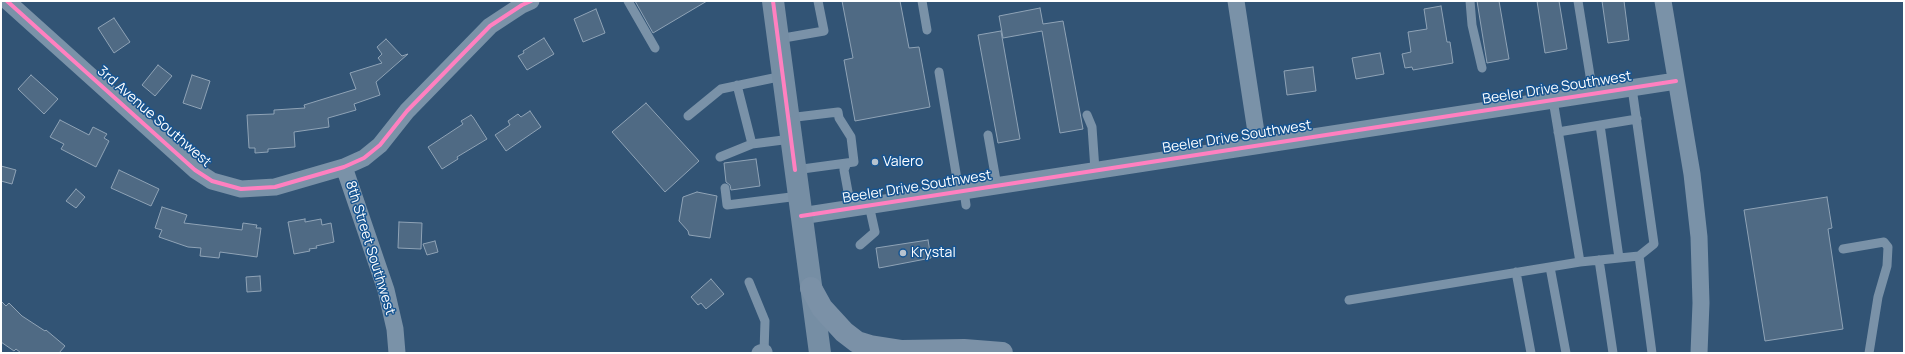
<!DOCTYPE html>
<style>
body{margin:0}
#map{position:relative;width:1905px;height:354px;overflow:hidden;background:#325475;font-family:Manrope,sans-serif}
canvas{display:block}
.frame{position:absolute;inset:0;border:2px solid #fff;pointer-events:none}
</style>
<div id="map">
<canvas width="1905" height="354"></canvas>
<div class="frame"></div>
</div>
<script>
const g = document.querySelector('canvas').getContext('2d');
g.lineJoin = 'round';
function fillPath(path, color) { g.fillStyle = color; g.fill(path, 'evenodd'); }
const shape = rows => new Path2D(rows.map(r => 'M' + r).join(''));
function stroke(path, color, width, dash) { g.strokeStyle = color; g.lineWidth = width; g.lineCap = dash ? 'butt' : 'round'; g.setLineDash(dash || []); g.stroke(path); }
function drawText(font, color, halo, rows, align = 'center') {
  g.font = font + ' Manrope,sans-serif'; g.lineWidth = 3; g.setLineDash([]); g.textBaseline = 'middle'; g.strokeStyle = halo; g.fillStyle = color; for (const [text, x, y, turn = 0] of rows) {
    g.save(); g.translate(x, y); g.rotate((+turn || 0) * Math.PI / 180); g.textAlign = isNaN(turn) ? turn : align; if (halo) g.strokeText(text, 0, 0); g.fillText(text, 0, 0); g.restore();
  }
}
const building = shape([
 [635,1,707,1,653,33,635,1],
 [842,1,900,1,909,48,919,47,930,107,855,121,844,60,853,58,842,1],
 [1477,1,1499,1,1509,59,1487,63,1477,1],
 [1537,1,1559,1,1567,49,1545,53,1537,1],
 [1602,1,1624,1,1629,40,1608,43,1602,1],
 [1441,6,1447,42,1450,42,1453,63,1413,70,1412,67,1405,68,1402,54,1411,52,1408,32,1427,29,1424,9,1441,6],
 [1040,8,1043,24,1063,21,1083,129,1060,133,1042,31,1003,38,999,16,1040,8],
 [596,9,605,33,583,42,574,19,596,9],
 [114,18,130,42,114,53,98,28,114,18],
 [1001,31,1020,139,998,143,978,35,1001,31],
 [544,38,554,54,527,70,518,56,524,53,523,51,544,38],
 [386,39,402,56,408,54,376,82,380,95,354,104,356,110,328,118,329,127,294,132,295,147,268,149,268,152,255,153,255,148,249,148,247,115,274,114,274,110,305,108,304,105,356,89,350,73,382,63,378,58,382,54,377,47,386,39],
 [1380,53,1384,74,1356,79,1352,58,1380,53],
 [158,65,172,76,155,96,142,85,158,65],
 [1313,67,1316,91,1287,95,1284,71,1313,67],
 [31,75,58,99,44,114,18,89,31,75],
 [192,75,210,81,201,109,183,103,192,75],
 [646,103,699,161,665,192,612,132,646,103],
 [530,111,541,127,506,151,495,135,510,125,508,121,518,114,521,117,530,111],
 [471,115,473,117,487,139,457,157,458,159,442,169,428,147,463,124,461,121,471,115],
 [60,120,89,135,93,127,107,134,104,138,109,141,96,167,61,149,64,144,50,137,60,120],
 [756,159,760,186,731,190,730,185,726,182,724,163,756,159],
 [1,166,16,170,12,184,1,181,1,166],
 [119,170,159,189,151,206,111,188,119,170],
 [76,189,85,197,76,208,66,201,76,189],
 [697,192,717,196,710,238,689,235,688,231,679,221,683,197,697,192],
 [1827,197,1832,228,1828,229,1843,329,1765,341,1744,210,1827,197],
 [162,207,187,215,184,223,242,230,243,223,257,225,256,228,261,228,257,257,220,252,219,258,200,256,201,248,188,247,159,237,162,230,155,228,162,207],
 [305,219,305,222,321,219,322,225,331,223,334,242,316,246,317,248,309,249,310,251,294,254,288,222,305,219],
 [399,222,422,223,421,249,398,248,399,222],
 [928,240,931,258,879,268,876,248,928,240],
 [435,241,438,252,427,255,423,244,435,241],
 [260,276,261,291,247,292,246,277,260,276],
 [711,279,724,294,706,309,701,303,698,305,691,297,711,279],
 [1,301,6,306,9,303,22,316,45,331,46,330,65,346,59,353,21,353,16,349,14,351,1,342,1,301]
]);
fillPath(building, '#4f6a84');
stroke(building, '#8fa3b6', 1);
stroke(shape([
 [628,1,655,48],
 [922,1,927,30],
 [1470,1,1472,25,1482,68],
 [1578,1,1593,94],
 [778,39,824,31,818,1],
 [939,72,959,191],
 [737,85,752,144,791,139],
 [1553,100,1580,262],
 [1087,115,1092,127,1095,170],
 [688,116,721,89,783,76],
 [788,118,838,112,839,118,851,137,854,162,795,170],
 [1600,125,1619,258],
 [1558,132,1637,119],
 [988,135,997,186],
 [720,157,752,144],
 [847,163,844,170,851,208],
 [725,188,727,205,799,196],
 [964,191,966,205],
 [860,245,875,232,869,205],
 [1843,249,1884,242,1888,247,1887,266,1878,297,1869,353],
 [1639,256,1652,353],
 [1599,260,1613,353],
 [1550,267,1566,353],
 [1516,272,1531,353],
 [749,282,765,321,764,352],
 [1349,300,1580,262,1639,256,1654,244,1632,88]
]), '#7a92a8', 9);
stroke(shape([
 [7,1,195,170,212,181,241,189,275,187,344,167,364,158,380,145,407,111,490,26,522,5,531,1],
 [1236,1,1258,145],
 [1663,1,1692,174,1699,237,1701,303,1699,353],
 [344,167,386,290,395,329,397,353],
 [801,216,1676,81],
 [760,353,764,352]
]), '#7a92a8', 17);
stroke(shape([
 [773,1,820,353]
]), '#768ea4', 22);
stroke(shape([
 [811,288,822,308,844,332,857,342,870,346,902,351,964,350,1002,353]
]), '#7b91a7', 22);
stroke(shape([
 [7,1,195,170,212,181,241,189,275,187,344,167,364,158,380,145,407,111,490,26,522,5,531,1],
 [773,1,795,170],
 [801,216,1676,81]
]), '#ff80c0', 4);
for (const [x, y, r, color] of [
 [875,162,4,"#b7c3cf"],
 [903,253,4,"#b7c3cf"]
]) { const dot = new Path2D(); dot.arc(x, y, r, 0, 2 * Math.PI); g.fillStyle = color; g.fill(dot); stroke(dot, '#165491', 1.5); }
drawText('14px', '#fff', '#165491', [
 ["Beeler Drive Southwest",1557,88,-9],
 ["3rd Avenue Southwest",154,117,41],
 ["Beeler Drive Southwest",1237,137,-9],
 ["Beeler Drive Southwest",917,187,-9],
 ["8th Street Southwest",370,248,73]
]);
drawText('14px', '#fff', '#165491', [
 ["Valero",883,162],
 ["Krystal",911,253]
], 'left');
</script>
